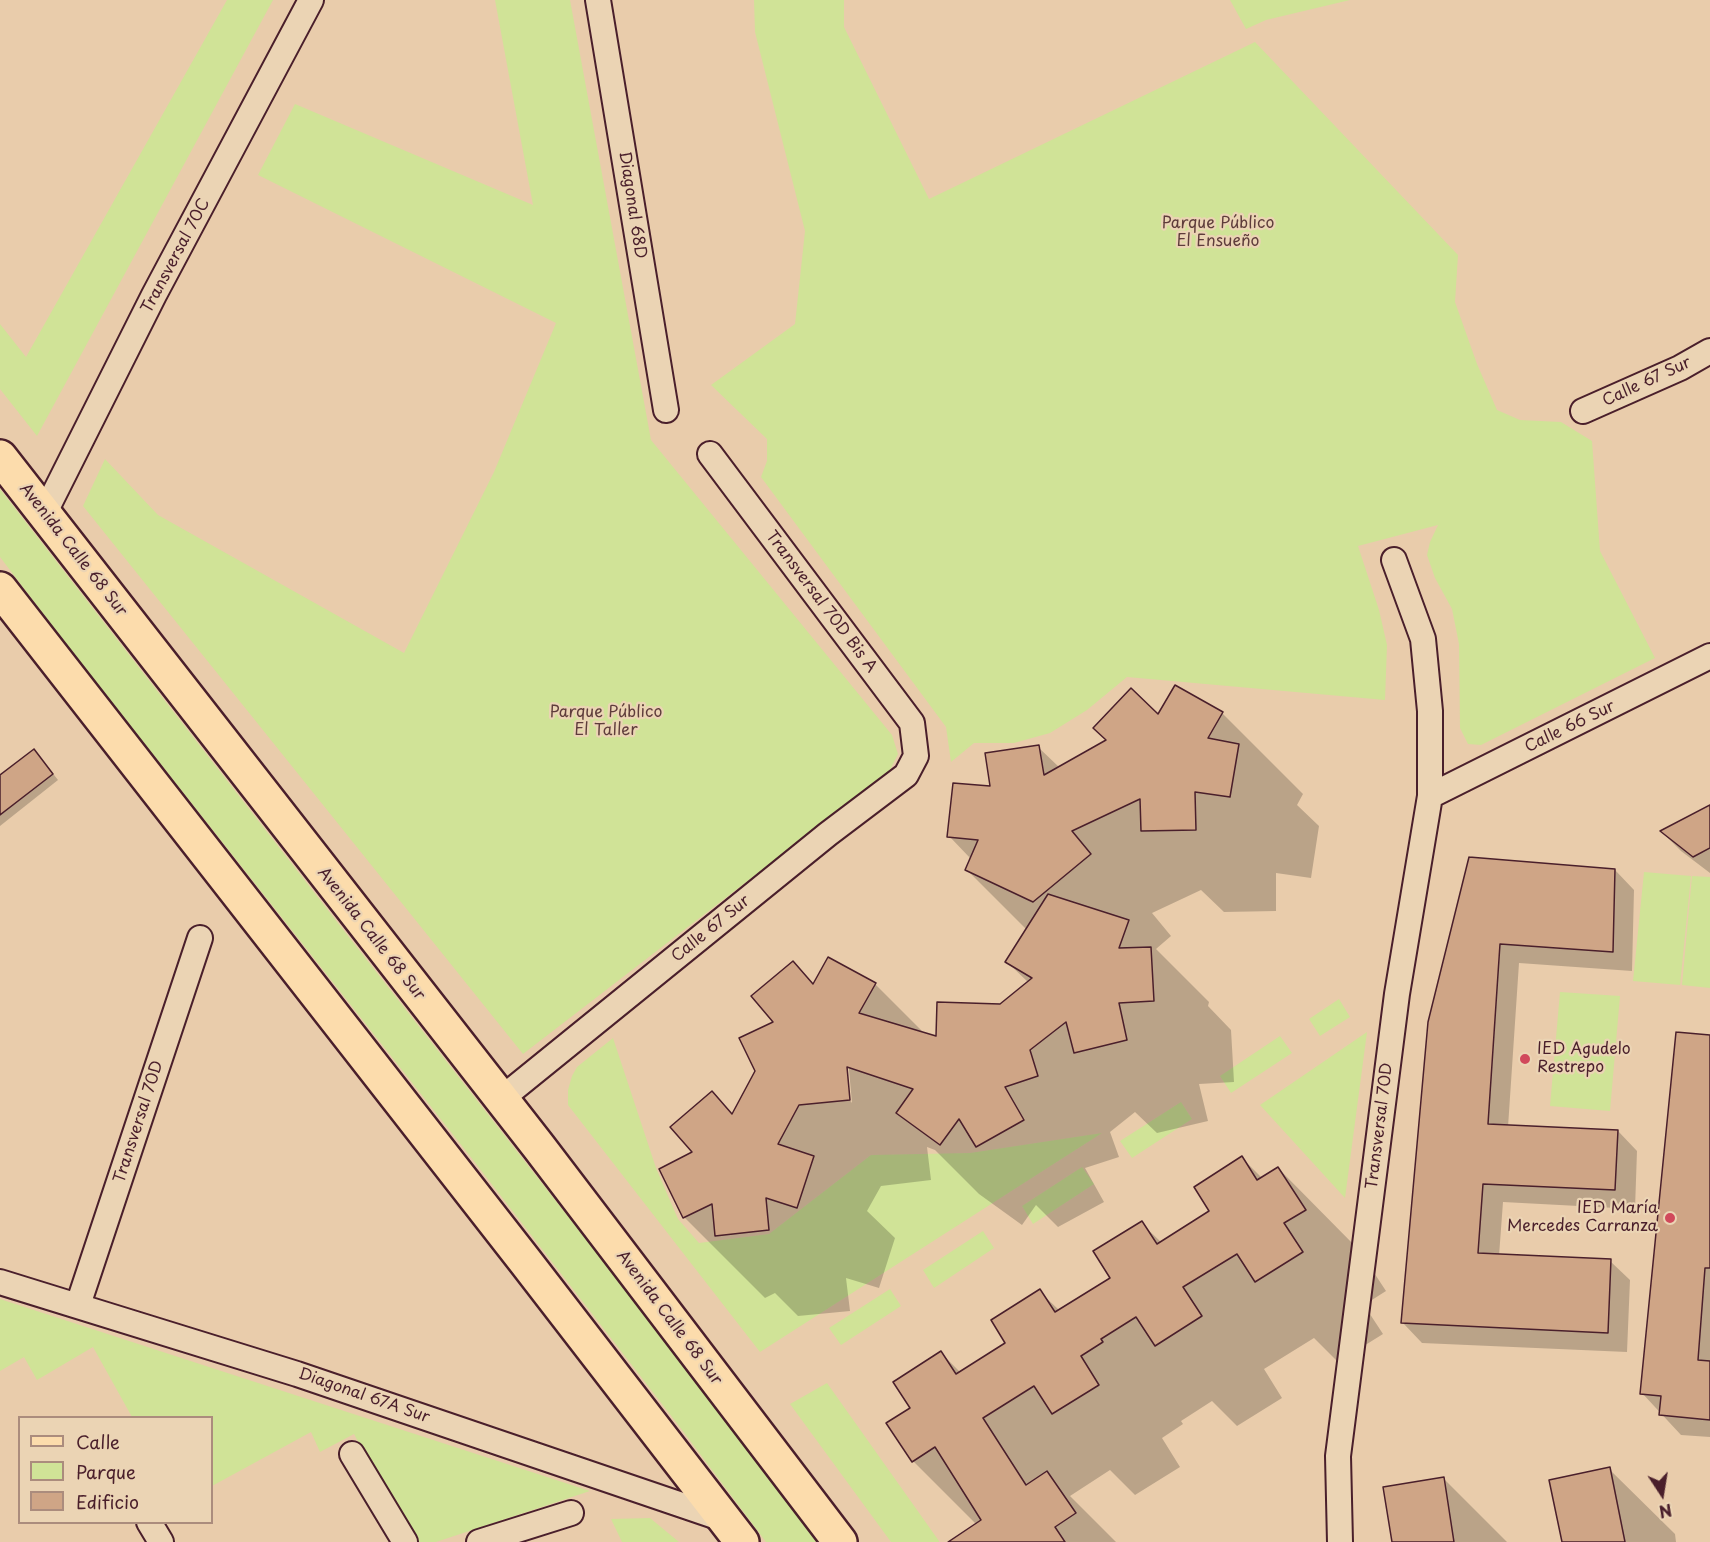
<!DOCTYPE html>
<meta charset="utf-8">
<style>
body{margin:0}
#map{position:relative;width:1710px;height:1542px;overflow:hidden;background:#e9ccab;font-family:"Playpen Sans",sans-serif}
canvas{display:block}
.legend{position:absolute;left:18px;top:1416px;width:195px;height:108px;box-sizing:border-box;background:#ebd4b4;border:2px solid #ab8c7d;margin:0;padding:8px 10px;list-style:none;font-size:18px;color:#4a1f2b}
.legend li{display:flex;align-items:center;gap:12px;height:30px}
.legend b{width:30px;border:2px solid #ab8c7d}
.north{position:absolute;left:1632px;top:1464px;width:60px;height:60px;-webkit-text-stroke:4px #ebd4b4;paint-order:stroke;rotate:168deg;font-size:16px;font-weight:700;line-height:24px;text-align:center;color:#4a1f2b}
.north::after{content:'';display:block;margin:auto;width:21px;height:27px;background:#4a1f2b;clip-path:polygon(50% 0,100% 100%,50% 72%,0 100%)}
</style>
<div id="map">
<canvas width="1710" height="1542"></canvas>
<ul class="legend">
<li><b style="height:8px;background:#fcdcac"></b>Calle</li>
<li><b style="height:16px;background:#d0e397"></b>Parque</li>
<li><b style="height:16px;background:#cfa586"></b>Edificio</li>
</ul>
<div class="north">N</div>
</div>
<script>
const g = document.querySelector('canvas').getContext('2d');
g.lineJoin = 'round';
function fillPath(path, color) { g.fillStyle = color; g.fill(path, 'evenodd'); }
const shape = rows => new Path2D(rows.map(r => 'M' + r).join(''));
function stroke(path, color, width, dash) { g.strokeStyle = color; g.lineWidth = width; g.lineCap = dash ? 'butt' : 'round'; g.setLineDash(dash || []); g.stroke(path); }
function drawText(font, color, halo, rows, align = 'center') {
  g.font = font + ' "Playpen Sans",sans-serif'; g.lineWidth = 4.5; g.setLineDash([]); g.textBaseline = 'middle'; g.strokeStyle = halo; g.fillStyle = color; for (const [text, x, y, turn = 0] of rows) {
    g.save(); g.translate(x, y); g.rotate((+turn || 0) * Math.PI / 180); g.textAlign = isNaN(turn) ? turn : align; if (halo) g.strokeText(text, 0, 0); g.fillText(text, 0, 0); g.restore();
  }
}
fillPath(shape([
 [227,0,273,0,37,436,0,389,0,324,26,357],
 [495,0,570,0,651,440,892,735,898,754,889,772,523,1054,83,506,105,459,158,515,404,653,494,472,556,323,258,175,295,104,533,205],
 [754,0,844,0,844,27,929,199,1255,42,1458,255,1455,302,1477,364,1497,410,1520,420,1561,422,1592,441,1600,551,1655,658,1481,745,1468,744,1460,728,1459,644,1452,609,1435,578,1427,555,1430,542,1438,525,1358,546,1379,610,1387,645,1385,700,1127,677,1087,710,1050,733,1014,743,974,743,951,762,946,727,761,477,767,461,767,439,711,385,795,324,805,231,755,32],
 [1230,0,1350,0,1266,20,1246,29],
 [0,489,345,932,715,1404,818,1542,766,1542,679,1426,473,1160,70,649,0,557],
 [1644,872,1691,876,1680,985,1633,981],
 [1692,876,1710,877,1710,988,1682,985],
 [1560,992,1620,996,1610,1111,1550,1106],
 [1339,999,1350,1017,1320,1036,1309,1019],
 [1367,1032,1345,1198,1260,1105],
 [1280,1036,1292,1053,1231,1093,1220,1076],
 [613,1038,656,1168,678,1219,699,1243,769,1234,871,1155,970,1153,1102,1133,760,1352,568,1105,568,1090,572,1076,577,1067],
 [1181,1102,1192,1119,1132,1158,1120,1141],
 [1082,1167,1094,1184,1033,1224,1022,1206],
 [983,1231,994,1248,934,1288,923,1270],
 [890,1289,901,1306,841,1345,829,1328],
 [0,1299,590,1491,436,1542,411,1542,354,1434,320,1452,311,1432,212,1486,212,1418,132,1417,93,1347,37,1380,24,1357,0,1371],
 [827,1383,939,1541,939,1542,891,1542,790,1404],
 [650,1518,679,1542,622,1542,611,1519]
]), '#d0e397');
fillPath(shape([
 [1222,713,1303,794,1297,805,1319,826,1311,878,1276,873,1276,911,1224,912,1201,890,1152,913,1171,936,1156,949,1209,1002,1208,1006,1231,1030,1234,1082,1199,1084,1208,1121,1157,1133,1135,1112,1110,1132,1119,1157,1085,1168,1104,1202,1058,1227,1036,1205,1022,1225,979,1194,935,1150,927,1147,931,1180,881,1186,867,1211,895,1238,879,1288,846,1278,850,1311,798,1316,775,1293,765,1298,684,1217,695,1153,712,1094,733,1115,757,1071,775,1022,792,963,814,984,875,984,925,1034,937,1038,1000,1005,1029,983,1007,962,1027,930,966,869,971,859,949,836,992,788,1038,747,1060,768,1159,717],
 [848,1059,852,1103,849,1099,845,1060],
 [40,757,58,780,0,826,0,777],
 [1710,806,1710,873,1681,851,1662,832],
 [1470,859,1615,870,1634,890,1632,971,1519,963,1508,1127,1618,1131,1637,1151,1635,1209,1503,1202,1499,1256,1610,1261,1630,1280,1627,1352,1422,1343,1403,1323],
 [1710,1036,1710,1437,1681,1435,1642,1393],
 [1242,1158,1262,1178,1278,1168,1359,1250,1386,1291,1364,1305,1383,1334,1338,1362,1314,1338,1264,1369,1282,1398,1237,1426,1212,1401,1181,1421,1183,1424,1162,1438,1180,1467,1135,1495,1110,1470,1070,1496,1116,1542,965,1542,977,1525,913,1461,888,1423,912,1408,941,1353,961,1373,1007,1343,1039,1291,1060,1311,1112,1278,1141,1223,1162,1243,1211,1211],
 [1609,1469,1675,1534,1676,1542,1564,1542],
 [1443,1478,1507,1542,1394,1542]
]), '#0003');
const building = shape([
 [1175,685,1223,712,1208,738,1239,744,1230,797,1195,792,1196,830,1141,831,1140,799,1072,831,1091,854,1033,902,965,870,978,840,947,837,953,783,990,786,985,753,1039,745,1044,775,1106,740,1093,728,1131,688,1158,714,1175,685],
 [34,749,53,774,0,815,0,775,34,749],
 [1710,805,1710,848,1693,857,1660,831,1710,805],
 [1469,857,1615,869,1613,952,1500,944,1488,1124,1618,1130,1615,1190,1483,1184,1478,1253,1611,1259,1608,1333,1401,1323,1428,1022,1469,857],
 [1048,894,1129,920,1119,948,1151,947,1154,1001,1119,1003,1127,1040,1074,1053,1066,1022,1030,1050,1038,1076,1005,1087,1024,1120,976,1147,959,1119,940,1145,896,1113,913,1089,847,1067,850,1100,799,1105,778,1144,814,1156,797,1208,766,1198,769,1230,715,1236,712,1204,683,1218,659,1169,692,1152,670,1127,712,1091,732,1114,755,1071,739,1038,773,1022,751,996,793,961,813,984,828,957,876,983,859,1013,936,1036,937,1002,1000,1004,1032,978,1005,962,1048,894],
 [1676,1032,1710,1035,1710,1268,1705,1268,1698,1360,1710,1361,1710,1420,1659,1415,1661,1396,1640,1394,1676,1032],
 [1242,1156,1257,1180,1278,1167,1306,1210,1284,1223,1303,1252,1255,1282,1237,1254,1183,1287,1202,1316,1155,1346,1136,1317,1101,1339,1103,1342,1081,1356,1099,1385,1052,1414,1034,1386,983,1418,1026,1485,1047,1471,1076,1513,1055,1527,1065,1542,948,1542,981,1520,935,1447,912,1462,886,1423,910,1408,893,1382,941,1351,956,1374,1005,1343,991,1320,1040,1289,1055,1312,1110,1278,1093,1251,1142,1221,1157,1244,1209,1211,1194,1187,1242,1156],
 [1610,1467,1625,1542,1562,1542,1549,1480,1610,1467],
 [1444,1477,1454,1542,1392,1542,1383,1487,1444,1477]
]);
fillPath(building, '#cfa586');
stroke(building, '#4a1f2b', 1.5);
const street = shape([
 [598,0,666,410],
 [1583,411,1680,368,1710,351],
 [44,514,154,295,311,0],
 [1430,796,1710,656],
 [501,1099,828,834,906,775,916,756,912,723,710,454],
 [0,1282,297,1374,726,1520],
 [78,1305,200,938],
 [352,1454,405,1542],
 [149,1522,161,1542],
 [479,1542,571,1513],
 [1340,1542,1338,1456,1397,994,1430,796,1430,711,1423,639,1394,560]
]);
const primary = shape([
 [0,457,539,1147,840,1542],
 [0,589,525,1261,742,1542]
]);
stroke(street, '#4a1f2b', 28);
stroke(primary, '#4a1f2b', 38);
stroke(street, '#ebd4b4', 24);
stroke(primary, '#fcdcac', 33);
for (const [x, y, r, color] of [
 [1525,1059,6,"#d1495b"],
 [1670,1218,6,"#d1495b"]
]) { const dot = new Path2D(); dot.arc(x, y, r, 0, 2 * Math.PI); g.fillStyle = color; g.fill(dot); stroke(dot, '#ebd4b4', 2); }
drawText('16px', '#4a1f2b', '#ebd4b4', [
 ["Diagonal 68D",632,205,81],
 ["Transversal 70C",176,256,-62],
 ["Calle 67 Sur",1647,382,-25],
 ["Avenida Calle 68 Sur",73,550,52],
 ["Transversal 70D Bis A",821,602,53],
 ["Calle 66 Sur",1570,727,-26],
 ["Calle 67 Sur",711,929,-39],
 ["Avenida Calle 68 Sur",371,934,52],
 ["Transversal 70D",139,1122,-72],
 ["Transversal 70D",1380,1126,-83],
 ["Avenida Calle 68 Sur",669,1318,53],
 ["Diagonal 67A Sur",364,1396,19]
]);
drawText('16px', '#5e3c3b', '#ebd4b4', [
 ["Parque Público",1218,224],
 ["El Ensueño",1218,242],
 ["Parque Público",606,713],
 ["El Taller",606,731]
]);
drawText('16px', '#4a1f2b', '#ebd4b4', [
 ["IED Agudelo",1537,1050],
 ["Restrepo",1537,1068],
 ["IED María",1658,1209,"right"],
 ["Mercedes Carranza",1658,1227,"right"]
], 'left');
</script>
